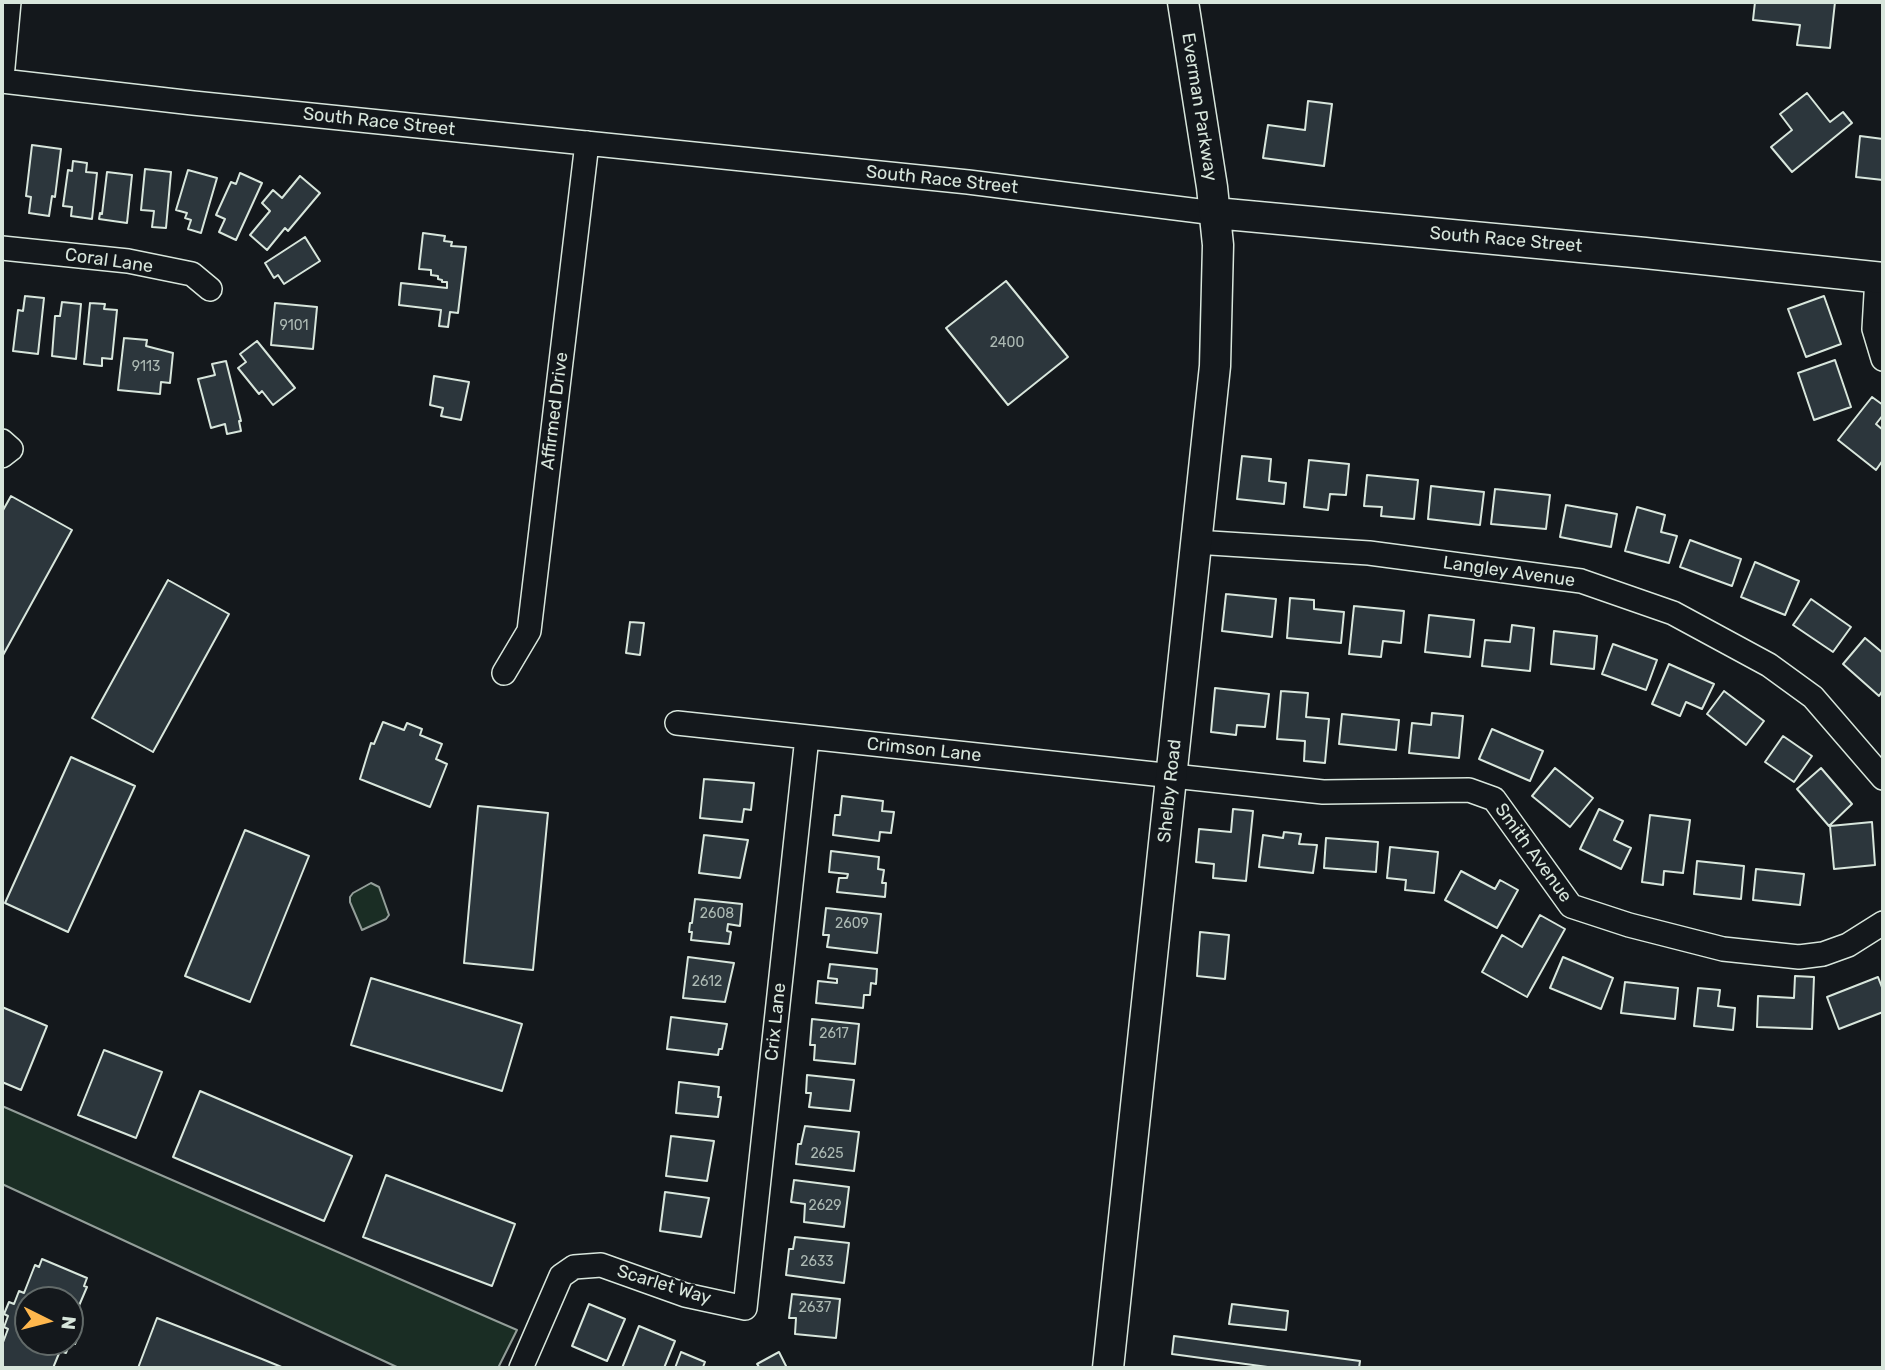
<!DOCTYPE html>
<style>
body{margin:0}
#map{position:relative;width:1885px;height:1370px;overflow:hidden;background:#14181c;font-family:Rubik,sans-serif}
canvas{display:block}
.frame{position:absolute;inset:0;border:4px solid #d8e6dc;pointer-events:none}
.north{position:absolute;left:14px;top:1286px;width:70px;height:70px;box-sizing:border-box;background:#14181c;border:2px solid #626a69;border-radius:50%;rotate:96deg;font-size:19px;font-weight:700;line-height:28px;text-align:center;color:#d8e6dc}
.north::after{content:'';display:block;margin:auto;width:24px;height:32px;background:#ffb74d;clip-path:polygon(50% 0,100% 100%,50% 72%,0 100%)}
</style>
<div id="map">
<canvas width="1885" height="1370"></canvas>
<div class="frame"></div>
<div class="north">N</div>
</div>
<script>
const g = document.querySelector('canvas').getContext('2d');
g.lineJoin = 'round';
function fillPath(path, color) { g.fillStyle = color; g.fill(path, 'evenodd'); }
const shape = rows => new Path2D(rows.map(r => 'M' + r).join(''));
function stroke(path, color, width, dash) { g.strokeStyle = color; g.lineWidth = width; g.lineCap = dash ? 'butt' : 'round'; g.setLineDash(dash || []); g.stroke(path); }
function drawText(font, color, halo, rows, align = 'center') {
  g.font = font + ' Rubik,sans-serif'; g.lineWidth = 5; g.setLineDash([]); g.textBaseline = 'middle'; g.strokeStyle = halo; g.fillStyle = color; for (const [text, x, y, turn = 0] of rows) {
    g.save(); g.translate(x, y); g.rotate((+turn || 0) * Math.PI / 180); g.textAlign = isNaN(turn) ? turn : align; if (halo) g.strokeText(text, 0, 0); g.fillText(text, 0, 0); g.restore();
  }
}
const green = shape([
 [371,883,379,887,389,915,386,919,362,930,350,902,350,897,353,893,371,883],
 [2,1106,517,1330,498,1368,399,1368,2,1184,2,1106]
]);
fillPath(green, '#1a2d24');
stroke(green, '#939e99', 2);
const building = shape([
 [1755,2,1835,2,1830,48,1797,45,1800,25,1753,20,1755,2],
 [1807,93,1830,122,1843,112,1852,123,1792,172,1771,147,1792,130,1780,114,1807,93],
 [1308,101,1332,104,1324,166,1263,158,1268,125,1305,130,1308,101],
 [1860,136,1883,139,1883,180,1856,177,1860,136],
 [32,145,61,149,55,197,52,196,49,216,29,213,31,197,26,196,32,145],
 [73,161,87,163,86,172,97,173,92,219,71,216,72,207,63,206,68,170,72,171,73,161],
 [145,169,171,172,166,228,152,227,154,211,141,210,145,169],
 [188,170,217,178,201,233,188,229,191,220,185,218,187,213,176,210,188,170],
 [107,172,132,175,127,223,99,219,100,213,102,214,107,172],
 [240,173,262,183,236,240,219,232,225,219,216,215,231,182,236,184,240,173],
 [300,176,320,193,288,231,285,228,267,250,250,235,270,211,262,203,273,190,282,198,300,176],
 [423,233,445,236,444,241,452,242,451,246,466,247,458,313,450,312,448,327,439,326,441,310,399,305,401,283,447,288,447,282,442,282,442,280,438,279,438,276,431,275,431,270,419,269,423,233],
 [305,237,320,261,284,284,278,275,274,278,265,263,305,237],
 [1006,281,1068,357,1008,405,946,328,1006,281],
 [25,296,44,298,38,354,13,351,18,310,23,311,25,296],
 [1824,296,1841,344,1806,357,1788,309,1824,296],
 [62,302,81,304,76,359,52,356,55,316,60,316,62,302],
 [90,303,105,304,104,309,117,310,112,359,102,358,102,366,84,364,90,303],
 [275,303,317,307,313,349,271,345,275,303],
 [124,338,147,340,146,346,173,353,170,383,161,382,160,394,118,390,124,338],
 [257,341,295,388,273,405,262,391,259,394,238,368,246,362,240,354,257,341],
 [1835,360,1851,407,1814,420,1798,373,1835,360],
 [226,361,241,421,239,421,241,431,227,434,225,424,211,428,198,379,215,375,212,364,226,361],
 [434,376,469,382,461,420,441,416,443,408,430,405,434,376],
 [1872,397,1883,405,1883,415,1876,424,1883,430,1883,460,1876,470,1838,440,1872,397],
 [1242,456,1271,459,1269,481,1286,483,1284,504,1237,499,1242,456],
 [1309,460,1349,464,1346,495,1330,494,1328,510,1304,507,1309,460],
 [1367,475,1418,480,1414,519,1381,516,1382,507,1364,506,1367,475],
 [1431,486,1484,492,1480,525,1428,519,1431,486],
 [1495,489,1550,495,1546,529,1491,524,1495,489],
 [11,496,72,530,2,657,2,512,11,496],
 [1566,505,1617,514,1611,547,1560,537,1566,505],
 [1637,507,1665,515,1661,532,1677,536,1669,563,1625,551,1637,507],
 [1690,540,1741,559,1732,586,1680,567,1690,540],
 [1755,562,1799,581,1785,615,1741,597,1755,562],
 [168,580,229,614,153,752,92,718,168,580],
 [1226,594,1276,599,1272,637,1222,631,1226,594],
 [1290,598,1314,600,1314,609,1344,612,1341,643,1287,638,1290,598],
 [1811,599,1851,627,1833,652,1793,625,1811,599],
 [1354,606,1404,611,1401,643,1383,641,1381,657,1349,654,1354,606],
 [1429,615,1474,620,1470,657,1425,652,1429,615],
 [630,622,644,623,640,655,626,653,630,622],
 [1512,625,1534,628,1530,671,1482,666,1485,640,1510,642,1512,625],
 [1554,631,1597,636,1594,669,1551,664,1554,631],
 [1865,638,1883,653,1883,690,1879,696,1843,664,1865,638],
 [1613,644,1657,660,1646,690,1602,674,1613,644],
 [1669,664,1714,684,1702,709,1686,702,1680,716,1652,704,1669,664],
 [1215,688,1269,694,1265,727,1237,725,1236,735,1211,732,1215,688],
 [1281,691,1308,693,1306,717,1329,719,1325,763,1304,761,1305,741,1277,739,1281,691],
 [1724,691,1764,721,1746,745,1707,714,1724,691],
 [1432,713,1463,716,1459,758,1409,753,1412,723,1431,725,1432,713],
 [1342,714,1399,720,1396,750,1339,744,1342,714],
 [383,722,404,730,407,723,422,729,420,735,442,744,436,759,447,764,430,807,360,779,371,743,374,744,383,722],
 [1492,729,1543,751,1530,781,1479,759,1492,729],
 [1783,736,1812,756,1794,782,1765,762,1783,736],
 [71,757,135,786,68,932,5,903,71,757],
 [1555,768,1593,798,1570,827,1532,796,1555,768],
 [1821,768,1852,804,1829,826,1797,789,1821,768],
 [704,779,754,783,751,810,744,809,742,822,700,818,704,779],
 [842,796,883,801,882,811,894,812,891,833,880,832,879,841,833,835,835,815,840,815,842,796],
 [478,806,548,813,533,970,464,963,478,806],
 [1233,809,1253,811,1246,881,1213,878,1214,864,1196,862,1199,829,1231,832,1233,809],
 [1599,809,1623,821,1614,840,1631,848,1621,869,1580,849,1599,809],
 [1650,815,1690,820,1683,873,1664,871,1663,885,1642,882,1650,815],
 [1872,822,1875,865,1834,869,1830,826,1872,822],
 [245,830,309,856,250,1002,185,976,245,830],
 [1284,832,1301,834,1299,844,1317,845,1313,873,1259,867,1263,835,1283,838,1284,832],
 [704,835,748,840,740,878,699,873,704,835],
 [1326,838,1378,842,1376,872,1324,868,1326,838],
 [1390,847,1438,852,1434,893,1405,890,1406,880,1387,878,1390,847],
 [831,851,879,857,878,869,884,870,882,883,886,883,885,897,837,892,839,878,847,878,848,874,829,872,831,851],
 [1697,861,1744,866,1741,899,1694,894,1697,861],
 [1756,869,1804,874,1800,905,1753,900,1756,869],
 [1461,871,1495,889,1500,880,1518,890,1497,928,1445,900,1461,871],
 [695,899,742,904,740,926,728,924,727,931,731,932,729,944,691,940,692,932,689,932,690,923,692,923,695,899],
 [826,908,881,914,877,953,827,947,829,935,823,935,826,908],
 [1540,915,1565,929,1527,997,1482,972,1502,935,1522,947,1540,915],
 [1200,932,1229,935,1225,979,1197,976,1200,932],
 [688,957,734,963,725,1002,683,998,688,957],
 [1563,957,1613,978,1601,1009,1550,988,1563,957],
 [830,964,877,969,876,984,871,983,870,995,864,995,863,1008,816,1003,818,981,837,983,837,979,828,978,830,964],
 [1795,976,1814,977,1812,1029,1757,1027,1758,996,1794,998,1795,976],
 [1878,977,1883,990,1883,1012,1839,1029,1827,997,1878,977],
 [371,978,522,1024,502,1091,351,1045,371,978],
 [1625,982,1678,988,1675,1019,1621,1013,1625,982],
 [1698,988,1720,990,1718,1006,1735,1008,1733,1030,1694,1026,1698,988],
 [2,1007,47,1026,21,1090,2,1082,2,1007],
 [671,1017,727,1024,722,1049,719,1049,718,1055,667,1049,671,1017],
 [812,1019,859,1024,855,1064,814,1060,815,1045,810,1045,812,1019],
 [104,1050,162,1072,136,1138,78,1115,104,1050],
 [807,1075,854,1080,850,1111,809,1107,811,1093,806,1093,807,1075],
 [679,1082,719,1087,718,1097,721,1097,718,1117,676,1113,679,1082],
 [200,1091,352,1156,324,1221,173,1157,200,1091],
 [805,1126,859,1132,854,1171,796,1164,798,1144,801,1144,805,1126],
 [671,1136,714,1141,707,1181,666,1176,671,1136],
 [386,1175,515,1224,492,1286,363,1237,386,1175],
 [794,1180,849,1187,844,1227,804,1222,805,1204,791,1202,794,1180],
 [665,1192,709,1198,701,1237,660,1231,665,1192],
 [795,1237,849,1243,844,1283,786,1275,789,1249,793,1249,795,1237],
 [42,1259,87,1278,84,1286,87,1287,75,1315,81,1317,76,1330,80,1332,75,1344,70,1343,66,1353,60,1351,53,1368,2,1368,2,1345,8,1329,4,1327,8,1316,4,1314,9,1302,14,1304,19,1291,24,1293,35,1265,39,1267,42,1259],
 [28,1300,70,1300,70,1342,28,1342,28,1300],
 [792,1294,840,1299,836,1338,795,1334,796,1318,789,1318,792,1294],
 [589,1304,625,1319,607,1361,572,1346,589,1304],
 [1232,1304,1288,1311,1286,1330,1229,1324,1232,1304],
 [157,1318,262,1359,284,1368,138,1368,157,1318],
 [639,1326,675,1341,664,1368,622,1368,639,1326],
 [1174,1336,1360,1361,1359,1368,1275,1368,1172,1354,1174,1336],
 [681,1352,705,1362,703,1367,707,1368,675,1368,681,1352],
 [779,1352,787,1368,760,1368,757,1364,779,1352]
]);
fillPath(building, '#2c363c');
stroke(building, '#d8e6dc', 2);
const minor = shape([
 [2,78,9,2],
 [2,81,193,103,968,182,1215,213],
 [2,248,128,261,192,274,210,289],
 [1877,277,1874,329,1883,359],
 [2,441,11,449,2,456],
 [1195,542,1369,553,1581,581,1673,613,1769,665,1813,697,1883,778],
 [504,673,529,631,587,143],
 [677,723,1323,792,1469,790,1494,799,1571,906,1629,925,1723,949,1799,957,1823,954,1848,945,1883,923],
 [521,1368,561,1276,574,1267,601,1265,685,1295,745,1308,807,737]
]);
const major = shape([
 [1215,213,1645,253,1883,278],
 [1108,1368,1215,366,1218,245,1212,187,1183,2]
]);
stroke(minor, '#d8e6dc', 26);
stroke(major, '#d8e6dc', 33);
stroke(minor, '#14181c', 23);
stroke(major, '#14181c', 30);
drawText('14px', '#adbab4', null, [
 ["9101",294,326],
 ["2400",1007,343],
 ["9113",146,367],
 ["2608",717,914],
 ["2609",852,924],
 ["2612",707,982],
 ["2617",834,1034],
 ["2625",827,1154],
 ["2629",825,1206],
 ["2633",817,1262],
 ["2637",815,1308]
]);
drawText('18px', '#d8e6dc', '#14181c', [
 ["Everman Parkway",1199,107,81],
 ["South Race Street",379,122,6],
 ["South Race Street",942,180,6],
 ["South Race Street",1506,240,5],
 ["Coral Lane",109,261,8],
 ["Affirmed Drive",555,411,-83],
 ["Langley Avenue",1509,572,8],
 ["Crimson Lane",924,750,6],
 ["Shelby Road",1170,791,-84],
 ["Smith Avenue",1533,853,54],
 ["Crix Lane",776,1022,-84],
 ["Scarlet Way",664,1285,17]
]);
</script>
